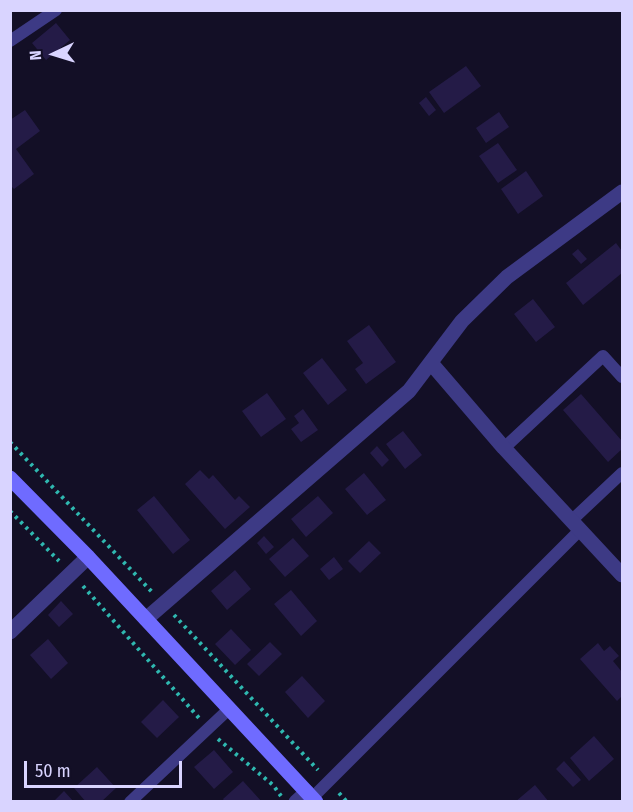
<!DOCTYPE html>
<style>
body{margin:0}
#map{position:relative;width:633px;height:812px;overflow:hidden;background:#130f26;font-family:"Fira Sans Condensed",sans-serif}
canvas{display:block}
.frame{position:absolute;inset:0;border:12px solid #d9d4ff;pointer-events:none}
.north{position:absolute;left:24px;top:24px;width:60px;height:60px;-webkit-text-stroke:4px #130f26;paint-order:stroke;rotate:266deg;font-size:16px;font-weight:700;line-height:24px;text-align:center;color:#d9d4ff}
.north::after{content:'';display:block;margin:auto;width:21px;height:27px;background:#d9d4ff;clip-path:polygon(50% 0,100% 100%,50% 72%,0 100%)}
.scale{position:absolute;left:24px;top:761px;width:158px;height:27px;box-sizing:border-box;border:3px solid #d9d4ff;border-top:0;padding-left:8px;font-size:18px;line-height:21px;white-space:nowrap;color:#d9d4ff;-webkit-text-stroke:4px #130f26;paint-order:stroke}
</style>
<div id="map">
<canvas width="633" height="812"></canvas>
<div class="frame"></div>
<div class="north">N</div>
<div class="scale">50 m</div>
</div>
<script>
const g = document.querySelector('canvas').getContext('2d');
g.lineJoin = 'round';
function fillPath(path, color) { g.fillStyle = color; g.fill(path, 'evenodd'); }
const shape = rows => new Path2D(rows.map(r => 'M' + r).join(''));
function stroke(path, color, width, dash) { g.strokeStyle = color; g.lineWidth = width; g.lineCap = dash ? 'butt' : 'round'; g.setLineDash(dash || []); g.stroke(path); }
fillPath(shape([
 [56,23,70,40,46,60,32,43],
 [466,66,481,86,444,113,429,92],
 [426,97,436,110,429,116,419,103],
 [25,110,40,131,16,149,34,174,14,189,10,185,10,120],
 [499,112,509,127,486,143,476,128],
 [498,143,517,170,498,183,479,156],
 [526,171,543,196,518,214,501,189],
 [616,243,622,251,622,273,583,305,566,283],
 [578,249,587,259,581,264,572,254],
 [533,299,555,327,536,342,514,314],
 [369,325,396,362,366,384,355,369,363,363,347,341],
 [322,358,347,390,328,405,303,373],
 [267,393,286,419,261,437,242,411],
 [581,394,622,441,622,449,608,462,563,410],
 [303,409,318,430,301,442,291,429,299,423,294,416],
 [403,431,422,455,405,469,386,444],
 [377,446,389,460,382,467,370,453],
 [200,470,209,479,213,475,235,500,239,496,250,507,225,529,185,484],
 [364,473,386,500,367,515,345,489],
 [154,496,190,540,173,554,137,510],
 [318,496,333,513,306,537,291,519],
 [264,536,274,547,266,554,257,543],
 [293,538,309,556,285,577,269,559],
 [369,541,381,553,360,573,348,561],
 [334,557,343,569,329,580,320,569],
 [235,570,251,589,227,610,211,591],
 [291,590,317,621,301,636,274,604],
 [61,601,73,614,59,627,48,615],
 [231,629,251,650,235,665,215,644],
 [48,639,68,663,51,679,30,655],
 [270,642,282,654,259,676,247,664],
 [598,643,604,651,610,646,619,656,613,661,622,672,622,696,617,701,580,659],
 [302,676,325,701,308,718,285,692],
 [163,700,179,717,157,738,141,722],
 [594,736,614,759,589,781,570,758],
 [214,750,233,772,214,789,194,767],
 [564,761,581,780,573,787,556,769],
 [97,767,116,788,101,802,86,802,74,788],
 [243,781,262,802,225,802,223,799],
 [535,785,549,802,515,802],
 [64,791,74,802,53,802]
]), '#241b47');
stroke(shape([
 [10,442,152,592],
 [10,511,59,561],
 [83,586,199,718],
 [174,615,318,770],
 [218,739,273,785,281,796],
 [339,793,347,802]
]), '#2fb8b0', 4, [3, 4.5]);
stroke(shape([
 [10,41,56,10],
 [504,448,603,356,622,377],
 [571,521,622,473],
 [312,798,580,530],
 [130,802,229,709]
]), '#3d3a85', 12);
stroke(shape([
 [431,363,504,448,622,575],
 [146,619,409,391,462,321,507,277,622,192],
 [10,632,88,557],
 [296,802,307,792]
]), '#3d3a85', 15);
stroke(shape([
 [10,478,88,557,316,802]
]), '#6f6bff', 15);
</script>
